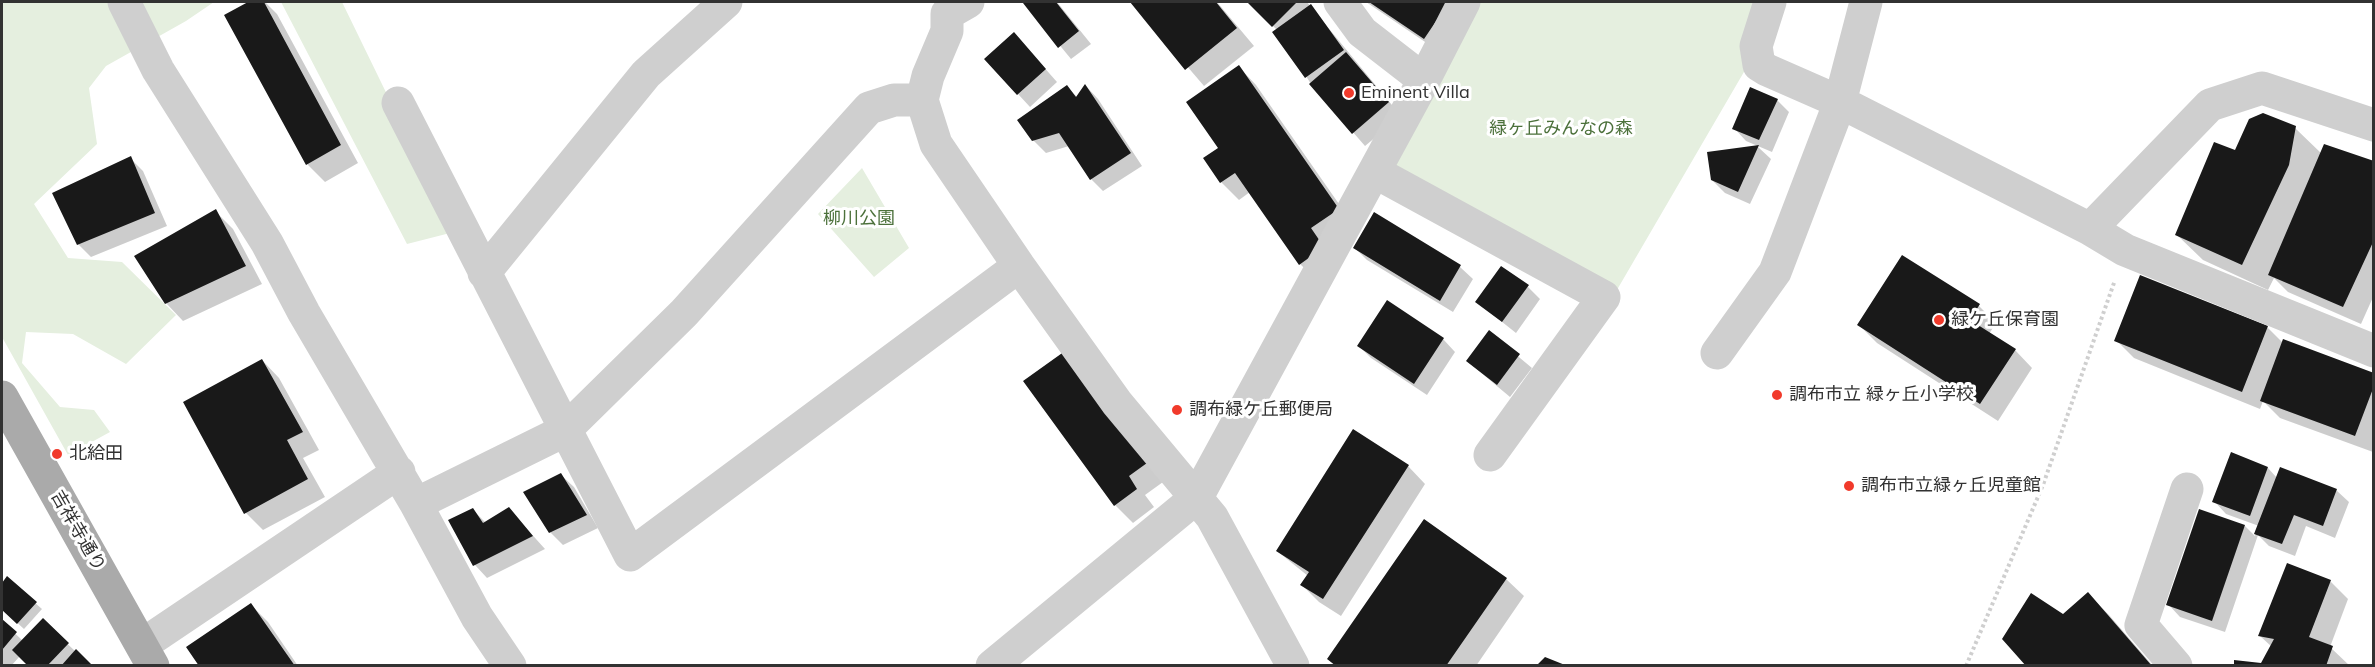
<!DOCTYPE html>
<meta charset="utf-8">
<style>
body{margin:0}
#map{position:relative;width:2375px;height:667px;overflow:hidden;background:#fff;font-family:Mulish,sans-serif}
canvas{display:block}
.frame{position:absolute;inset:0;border:3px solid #323232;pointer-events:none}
</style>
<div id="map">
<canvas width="2375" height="667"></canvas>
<div class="frame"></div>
</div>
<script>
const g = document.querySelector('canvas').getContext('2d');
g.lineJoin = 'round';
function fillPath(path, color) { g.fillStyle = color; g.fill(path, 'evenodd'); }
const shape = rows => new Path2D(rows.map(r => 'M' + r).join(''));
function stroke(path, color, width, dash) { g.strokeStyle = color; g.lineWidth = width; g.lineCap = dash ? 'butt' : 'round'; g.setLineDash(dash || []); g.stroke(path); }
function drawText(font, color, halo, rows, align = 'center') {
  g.font = font + ' Mulish,"Noto Sans JP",sans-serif'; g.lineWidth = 6; g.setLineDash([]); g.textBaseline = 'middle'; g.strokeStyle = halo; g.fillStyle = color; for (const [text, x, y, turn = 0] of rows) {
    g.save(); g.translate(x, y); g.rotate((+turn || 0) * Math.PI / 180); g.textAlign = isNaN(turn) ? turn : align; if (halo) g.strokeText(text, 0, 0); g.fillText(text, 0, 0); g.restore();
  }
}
fillPath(shape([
 [2,2,214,2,186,21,106,66,89,88,97,144,34,204,68,258,122,262,176,315,126,364,73,334,26,332,22,363,60,407,94,410,110,432,68,455,2,337],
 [281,2,342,2,454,232,407,244],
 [1464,2,1770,2,1755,53,1614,295,1375,172],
 [862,168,909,248,874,277,818,214]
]), '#e5efdf');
fillPath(shape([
 [251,2,265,2,277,14,358,163,325,182,308,165,226,16],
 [1027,2,1057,2,1091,44,1071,59,1025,3],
 [1132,2,1217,2,1254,46,1204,86],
 [1249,2,1307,2,1401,116,1365,146,1311,84,1277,30],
 [1366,2,1458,2,1437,50],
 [1026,47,1057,82,1030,107,1018,94],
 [1239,67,1256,85,1355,227,1318,281,1300,264,1250,192,1239,200,1221,182,1205,159,1220,148],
 [1086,86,1098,99,1142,166,1103,191,1091,179,1069,146,1046,153,1033,140,1067,87,1078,98],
 [1777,100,1789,112,1772,152,1746,141,1734,128],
 [2295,128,2322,154,2374,164,2374,295,2361,324,2288,292,2274,278,2268,290,2203,260,2177,235,2235,152],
 [1758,147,1771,159,1750,204,1725,193,1712,180,1709,154],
 [130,158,143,171,167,226,91,257,78,244],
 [215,211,233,229,262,284,183,321,166,303],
 [1374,214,1460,267,1473,279,1453,312,1367,260,1354,247],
 [1528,287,1540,299,1516,333,1477,302],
 [1979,306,1996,323,1989,334,2015,350,2032,368,1998,421,1877,343,1859,325],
 [2267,327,2283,343,2374,374,2373,452,2280,418,2263,401,2260,409,2134,358,2116,340],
 [1489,332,1532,368,1510,397,1467,361],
 [1443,339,1455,352,1427,395,1371,358,1359,346],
 [262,360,279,378,319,450,303,458,325,497,263,530,246,513],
 [1082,370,1163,482,1145,495,1154,507,1133,523,1115,505],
 [1408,466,1425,484,1341,616,1319,602,1302,585,1308,576,1277,551],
 [2268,468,2277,478,2336,490,2349,502,2335,538,2306,526,2295,556,2269,546,2258,535,2225,632,2180,617,2168,604,2245,526,2255,536,2259,526,2226,514,2214,501],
 [561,475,574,487,598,528,563,545,550,532],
 [509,509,545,549,487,578,475,565,450,521,473,510,486,523],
 [2288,565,2331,582,2348,599,2330,647,2350,666,2235,666,2262,664,2272,647,2260,636],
 [7,578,42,609,24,629,2,609,2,585],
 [1506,579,1524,596,1476,666,1335,666,1329,659],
 [2088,594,2109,615,2153,666,2028,666,2063,616],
 [251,605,268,622,298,666,200,666],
 [2,621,23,641,43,621,91,666,30,666,20,656,11,666,2,666]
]), '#0003');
fillPath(shape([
 [248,2,264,2,341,145,306,165,224,15],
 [1025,2,1056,2,1079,31,1058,48,1023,3],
 [1130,2,1216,2,1237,28,1185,70],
 [1247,2,1297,2,1272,27],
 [1369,2,1449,2,1424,39],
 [1311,4,1344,50,1305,78,1272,32],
 [1014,32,1046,69,1017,95,984,59],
 [1346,52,1389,102,1352,134,1309,84],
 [1239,65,1339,209,1311,228,1324,247,1299,265,1235,173,1220,183,1203,158,1218,148,1186,102],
 [1085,84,1131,153,1090,180,1059,133,1032,141,1017,120,1067,85,1076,97],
 [1750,87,1778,99,1759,140,1732,129],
 [2263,113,2296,126,2289,165,2242,265,2175,235,2214,142,2235,150,2249,119],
 [2324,144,2374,161,2374,240,2343,307,2268,275],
 [1759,145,1738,192,1711,180,1707,152],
 [131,156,155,213,77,245,52,193],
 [216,209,246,266,165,304,134,256],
 [1374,212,1461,265,1440,301,1353,248],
 [1902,255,1980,304,1970,320,2016,349,1980,404,1857,325],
 [1501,266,1529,285,1502,322,1475,302],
 [2140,275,2268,326,2242,392,2114,341],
 [1387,300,1444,338,1414,384,1357,346],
 [1489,330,1520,354,1497,385,1466,361],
 [2283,339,2374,373,2374,386,2355,436,2260,401],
 [1065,351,1147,463,1129,476,1137,489,1114,506,1023,381],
 [262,359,303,432,287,440,308,479,244,514,183,402],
 [1353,429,1409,465,1323,599,1300,585,1309,572,1276,551],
 [2231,452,2268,467,2250,516,2212,502],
 [2280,467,2337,489,2323,526,2294,515,2282,544,2254,534],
 [561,473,587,515,549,533,523,492],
 [509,507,533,536,473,566,448,520,473,508,483,523],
 [2199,509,2245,525,2212,621,2166,605],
 [1424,519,1507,578,1446,666,1336,666,1327,659],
 [2287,563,2331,580,2309,637,2333,646,2326,666,2234,666,2234,660,2261,663,2274,639,2258,636],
 [7,576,37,602,17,624,2,610,2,583],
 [2088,592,2152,666,2026,666,2002,639,2031,593,2063,614],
 [251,603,295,666,199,666,186,647],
 [43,618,69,643,47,666,28,666,12,650],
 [2,619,17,632,2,650],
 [76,649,93,666,61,666],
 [1545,657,1565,665,1565,666,1536,666]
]), '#191919');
stroke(shape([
 [1966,666,2043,485,2115,280]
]), '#cfcfcf', 4, [3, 3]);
stroke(shape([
 [124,2,158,70,267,243,304,313,416,504,477,617,510,666],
 [968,2,947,14,947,31,928,76,922,100,936,144,1019,266,1117,403,1212,517,1293,666],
 [1340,2,1362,32,1424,80],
 [1770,2,1756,46,1759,65,1767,70,1840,102,2090,229,2125,250,2374,351],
 [398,103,630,555,1019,266],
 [1375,172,1604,297,1490,455],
 [2090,229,2210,105,2262,88,2374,125],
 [484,273,646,74,726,2],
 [1717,353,1775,272,1840,102,1866,2],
 [416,504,564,431,684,313,869,108,894,100,922,100],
 [142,645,399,472],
 [992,666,1197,497,1424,80,1464,2],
 [2176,666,2141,625,2187,489]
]), '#cfcfcf', 33);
stroke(shape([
 [2,397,153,666]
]), '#aaa', 33);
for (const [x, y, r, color] of [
 [1349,93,6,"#f13a2b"],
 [1939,320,6,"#f13a2b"],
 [1777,395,6,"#f13a2b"],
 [1177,410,6,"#f13a2b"],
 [57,454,6,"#f13a2b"],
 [1849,486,6,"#f13a2b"]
]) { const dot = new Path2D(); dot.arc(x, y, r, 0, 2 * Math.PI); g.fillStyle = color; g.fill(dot); stroke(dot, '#fff', 2); }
drawText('18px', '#323232', '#fff', [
 ["Eminent Villa",1361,93],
 ["緑ケ丘保育園",1951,320],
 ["調布市立 緑ヶ丘小学校",1789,395],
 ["調布緑ケ丘郵便局",1189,410],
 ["北給田",69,454],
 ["調布市立緑ヶ丘児童館",1861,486]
], 'left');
drawText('18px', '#4c713b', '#fff', [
 ["緑ヶ丘みんなの森",1561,129],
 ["柳川公園",859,219]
]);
drawText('18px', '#323232', '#fff', [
 ["吉祥寺通り",78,531,60]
]);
</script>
